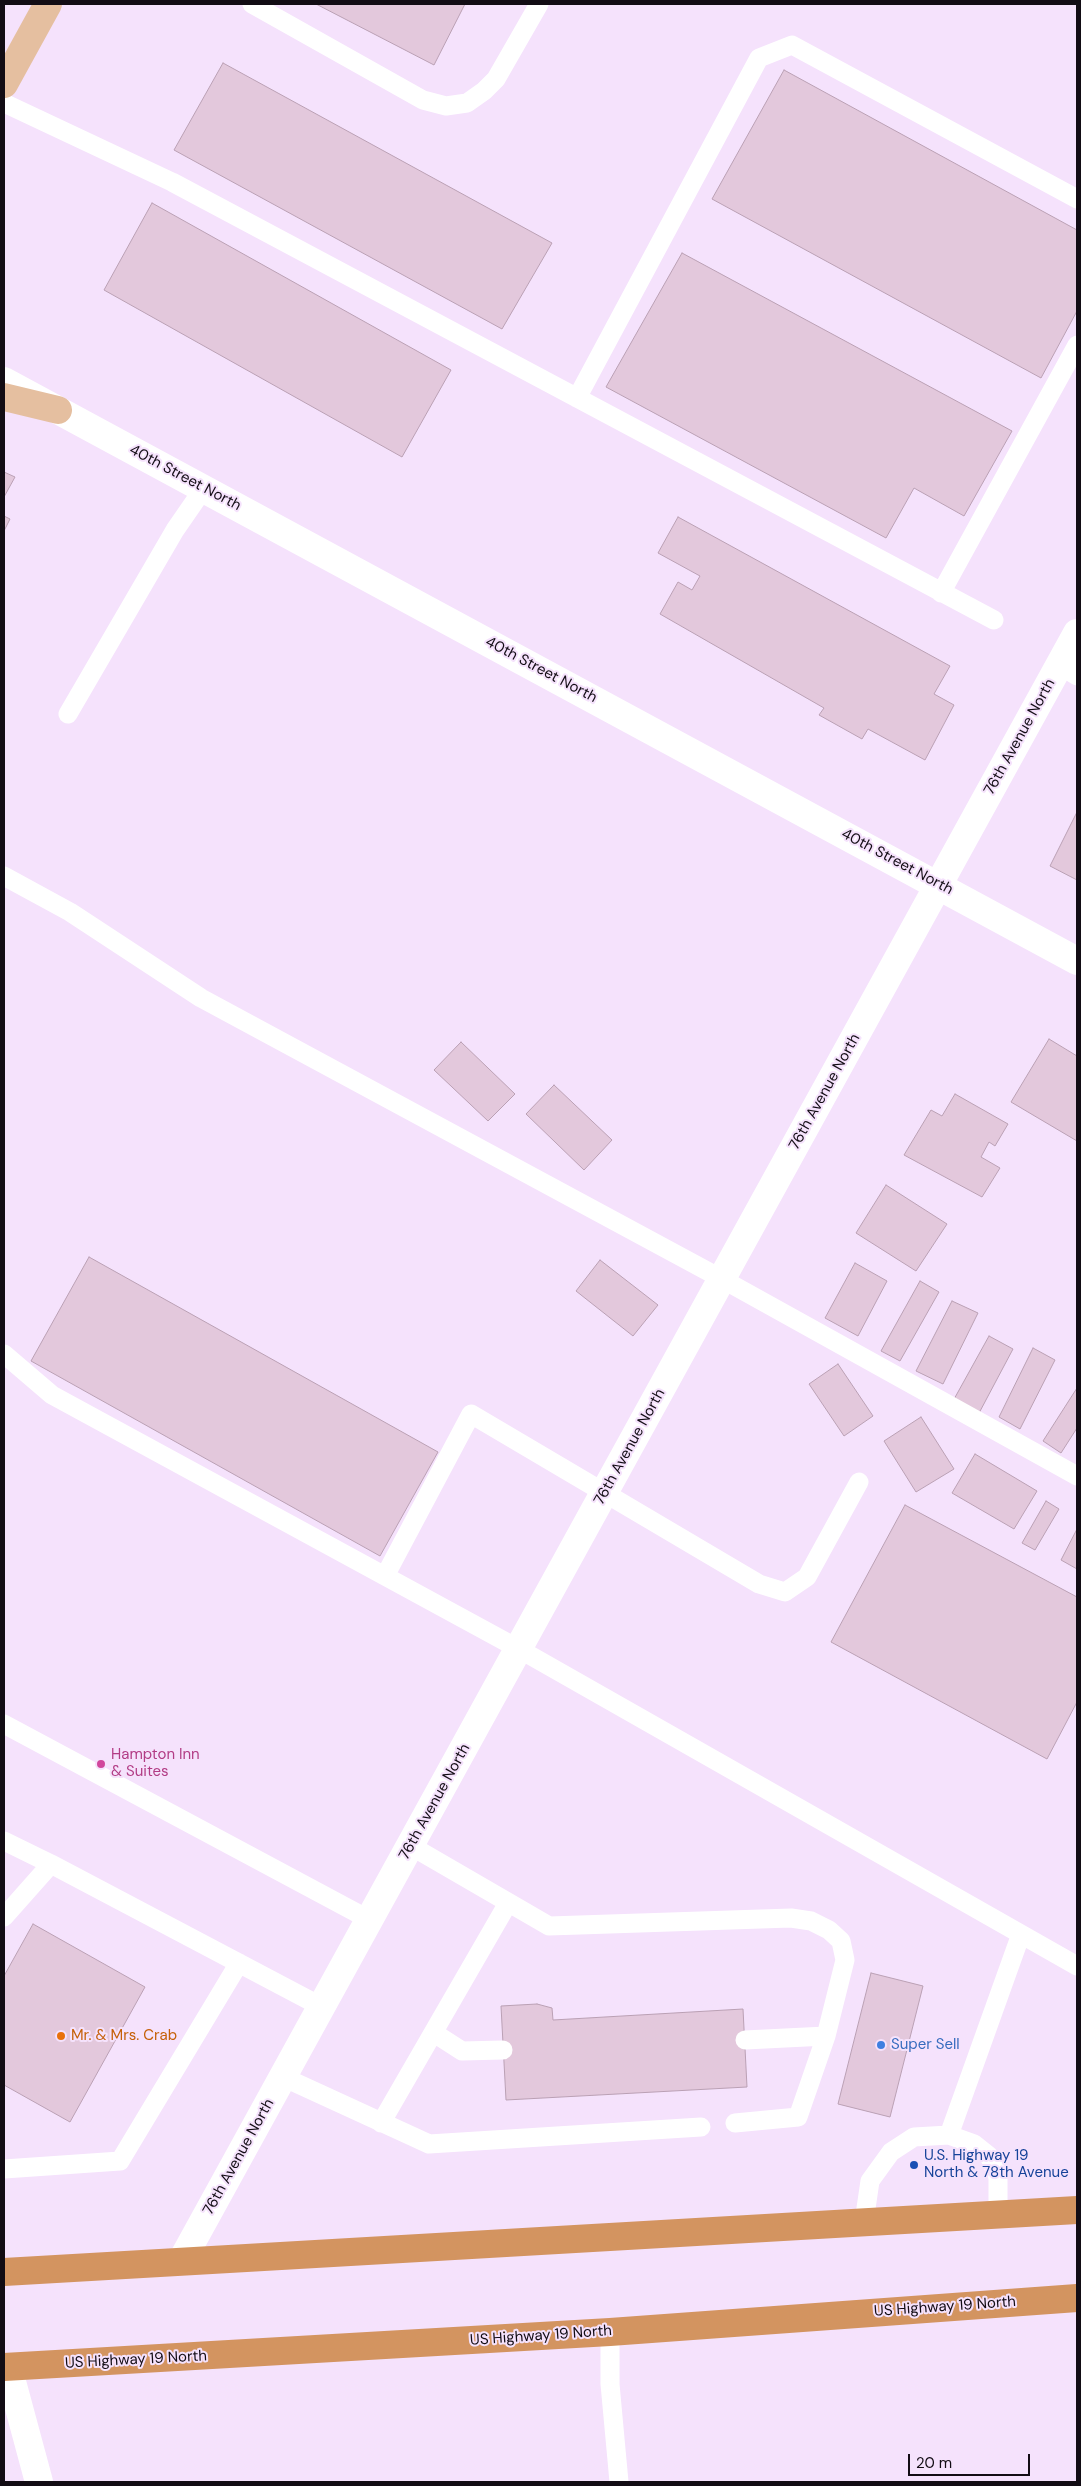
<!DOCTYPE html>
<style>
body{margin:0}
#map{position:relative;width:1081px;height:2486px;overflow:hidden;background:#f5e2fc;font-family:"DM Sans",sans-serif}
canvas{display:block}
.frame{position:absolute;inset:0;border:5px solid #120c14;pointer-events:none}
.scale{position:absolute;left:908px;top:2454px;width:122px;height:22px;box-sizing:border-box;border:2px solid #120c14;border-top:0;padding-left:6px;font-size:15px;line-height:18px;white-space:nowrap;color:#120c14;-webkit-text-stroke:4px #f5e2fc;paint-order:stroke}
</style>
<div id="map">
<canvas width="1081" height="2486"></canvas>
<div class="frame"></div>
<div class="scale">20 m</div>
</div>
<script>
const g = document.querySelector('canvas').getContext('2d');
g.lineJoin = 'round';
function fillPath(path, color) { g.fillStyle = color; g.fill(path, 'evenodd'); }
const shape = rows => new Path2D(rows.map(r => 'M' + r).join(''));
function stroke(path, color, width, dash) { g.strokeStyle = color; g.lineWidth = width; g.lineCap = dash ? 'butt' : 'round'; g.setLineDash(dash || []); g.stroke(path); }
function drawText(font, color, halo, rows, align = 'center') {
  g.font = font + ' "DM Sans",sans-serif'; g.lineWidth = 4; g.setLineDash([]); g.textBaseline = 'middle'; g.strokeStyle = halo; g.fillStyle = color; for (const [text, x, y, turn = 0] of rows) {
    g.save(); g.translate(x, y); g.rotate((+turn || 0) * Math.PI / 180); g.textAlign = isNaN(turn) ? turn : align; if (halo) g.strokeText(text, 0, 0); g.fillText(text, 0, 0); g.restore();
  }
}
const building = shape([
 [316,4,465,4,434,65,316,4],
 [223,63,552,243,502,329,174,150,223,63],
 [784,70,1077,230,1077,311,1041,378,712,199,784,70],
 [152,203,451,370,402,457,104,290,152,203],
 [682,253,1012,431,964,516,914,488,886,538,606,387,682,253],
 [4,472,15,477,4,497,4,472],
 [4,516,10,519,4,531,4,516],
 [678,517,950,666,934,694,954,705,925,760,868,729,862,739,819,715,824,708,660,614,678,582,692,590,700,576,658,553,678,517],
 [1077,812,1077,880,1050,866,1077,812],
 [1049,1039,1077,1056,1077,1141,1011,1102,1049,1039],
 [461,1042,515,1094,488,1121,434,1070,461,1042],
 [554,1085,612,1140,584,1170,526,1114,554,1085],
 [955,1094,1008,1124,995,1146,989,1142,981,1157,1000,1168,982,1197,904,1155,931,1110,942,1116,955,1094],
 [886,1185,947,1224,916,1271,856,1233,886,1185],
 [89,1257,438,1452,380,1556,31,1361,89,1257],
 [600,1260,658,1305,633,1336,576,1291,600,1260],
 [855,1263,887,1281,858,1336,825,1318,855,1263],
 [920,1281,939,1292,900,1361,881,1351,920,1281],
 [952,1301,978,1313,943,1384,916,1371,952,1301],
 [989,1336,1013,1349,978,1415,953,1401,989,1336],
 [1033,1348,1055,1360,1020,1429,999,1417,1033,1348],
 [838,1364,873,1416,844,1436,809,1384,838,1364],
 [1077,1388,1077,1428,1061,1453,1043,1441,1077,1388],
 [921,1417,954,1469,916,1492,884,1441,921,1417],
 [975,1454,1037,1491,1014,1529,952,1493,975,1454],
 [1046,1501,1059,1509,1035,1550,1022,1543,1046,1501],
 [905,1505,1077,1597,1077,1702,1047,1759,831,1642,905,1505],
 [1077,1529,1077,1569,1061,1560,1077,1529],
 [33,1924,145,1987,70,2122,4,2085,4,1976,33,1924],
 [871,1973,923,1986,890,2117,838,2104,871,1973],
 [537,2004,552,2008,553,2020,743,2009,747,2087,506,2100,501,2006,537,2004]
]);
fillPath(building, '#e3c8dc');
stroke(building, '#baa0b4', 1);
stroke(shape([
 [252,4,423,100,446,106,467,103,484,91,496,79,539,4],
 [4,103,172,182,994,620],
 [577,398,759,58,792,45,1077,199],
 [941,593,1077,345],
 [1059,665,1077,676],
 [68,714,175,530,204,488],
 [4,876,70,912,201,998,722,1279,1077,1476],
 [4,1354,52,1395,519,1649,1077,1966],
 [385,1576,471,1414,759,1584,785,1592,807,1577,859,1482],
 [4,1724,370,1920],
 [4,1841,51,1864],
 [411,1846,549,1926,791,1918,811,1921,829,1930,841,1941,845,1960,826,2036,798,2117,735,2123],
 [4,1917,51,1864,322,2007],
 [434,2033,462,2051,503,2050],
 [745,2040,826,2036],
 [283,2077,429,2144,701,2127],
 [381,2123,508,1903],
 [949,2135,974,2144,989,2156,998,2177,998,2214],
 [4,2169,120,2161,239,1963],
 [864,2222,870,2181,891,2152,914,2137,949,2135,1021,1934],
 [610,2332,610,2384,619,2482]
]), '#fff', 19);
stroke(shape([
 [4,381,1077,961],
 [182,2260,1077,633],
 [8,2367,39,2482]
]), '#fff', 28);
stroke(shape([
 [4,84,48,4],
 [4,397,58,410]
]), '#e5bfa0', 28);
stroke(shape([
 [4,2272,1077,2210],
 [4,2367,610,2332,1077,2298]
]), '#d39460', 28);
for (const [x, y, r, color] of [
 [101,1764,5,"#d1479c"],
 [61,2036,5,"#e8710a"],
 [881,2045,5,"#3f7fe0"],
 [914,2165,5,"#1a4fb4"]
]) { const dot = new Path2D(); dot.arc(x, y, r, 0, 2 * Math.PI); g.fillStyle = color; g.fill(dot); stroke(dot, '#f5e2fc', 2); }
drawText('15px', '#120c14', '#f5e2fc', [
 ["40th Street North",185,478,28],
 ["40th Street North",541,670,28],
 ["76th Avenue North",1020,737,-61],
 ["40th Street North",897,862,28],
 ["76th Avenue North",825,1092,-61],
 ["76th Avenue North",630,1447,-61],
 ["76th Avenue North",435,1802,-61],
 ["76th Avenue North",239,2157,-61],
 ["US Highway 19 North",945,2307,-4],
 ["US Highway 19 North",541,2336,-4],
 ["US Highway 19 North",136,2360,-3]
]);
drawText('15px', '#b23c85', '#f5e2fc', [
 ["Hampton Inn",111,1755],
 ["& Suites",111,1772]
], 'left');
drawText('15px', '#c56008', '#f5e2fc', [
 ["Mr. & Mrs. Crab",71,2036]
], 'left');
drawText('15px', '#366cbe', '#f5e2fc', [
 ["Super Sell",891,2045]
], 'left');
drawText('15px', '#164399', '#f5e2fc', [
 ["U.S. Highway 19",924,2156],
 ["North & 78th Avenue",924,2173]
], 'left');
</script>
